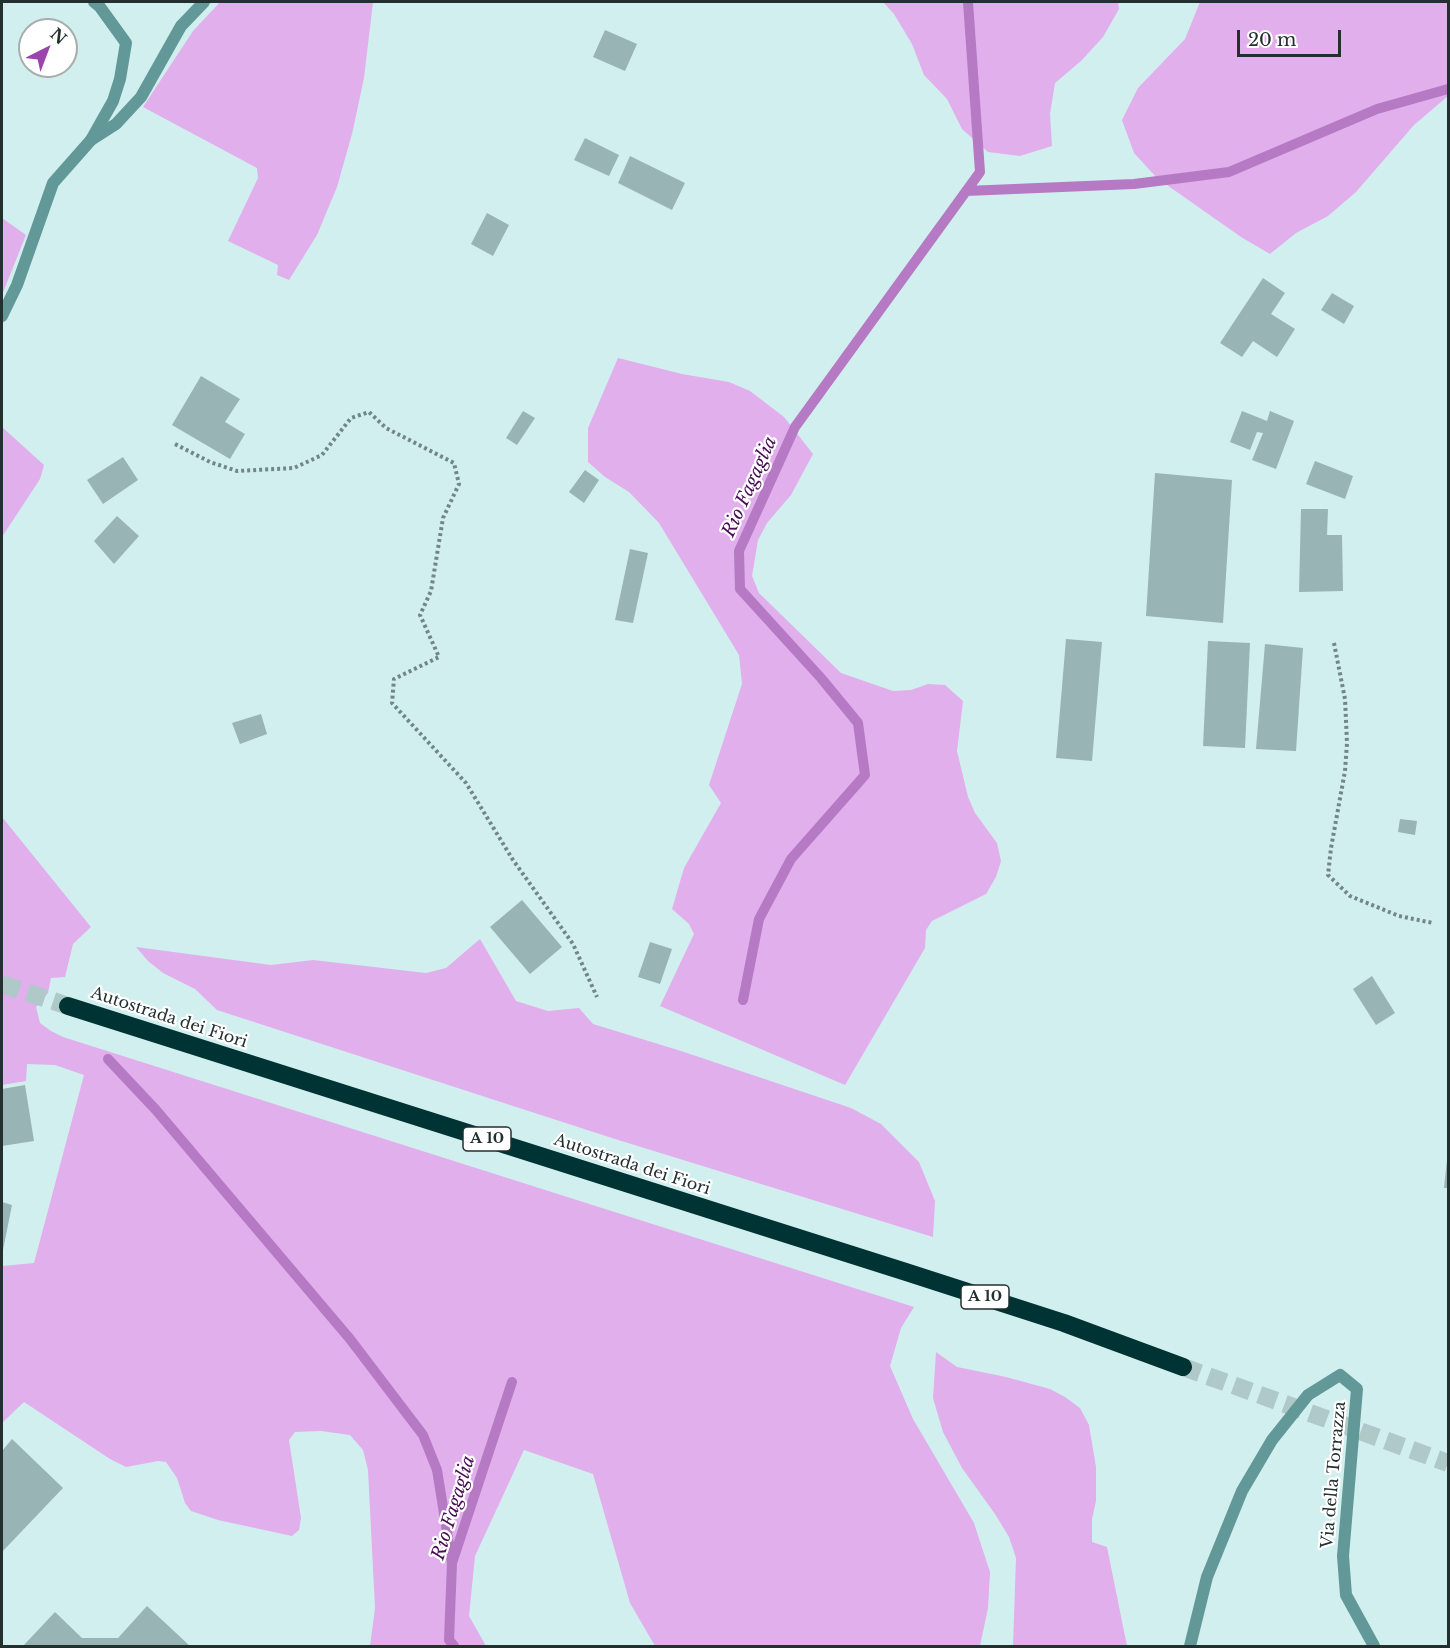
<!DOCTYPE html>
<style>
body{margin:0}
#map{position:relative;width:1450px;height:1648px;overflow:hidden;background:#d2efef;font-family:"Libre Baskerville",serif}
canvas{display:block}
.frame{position:absolute;inset:0;border:3px solid #242f2f;pointer-events:none}
.north{position:absolute;left:18px;top:18px;width:60px;height:60px;box-sizing:border-box;background:#fff;border:2px solid #a7acac;border-radius:50%;rotate:42deg;font-size:16px;font-weight:700;line-height:24px;text-align:center;color:#242f2f}
.north::after{content:'';display:block;margin:auto;width:21px;height:27px;background:#9b43af;clip-path:polygon(50% 0,100% 100%,50% 72%,0 100%)}
.scale{position:absolute;left:1237px;top:30px;width:104px;height:27px;box-sizing:border-box;border:3px solid #242f2f;border-top:0;padding-left:8px;font-size:18px;line-height:21px;white-space:nowrap;color:#242f2f;-webkit-text-stroke:4px #fff;paint-order:stroke}
</style>
<div id="map">
<canvas width="1450" height="1648"></canvas>
<div class="frame"></div>
<div class="north">N</div>
<div class="scale">20 m</div>
</div>
<script>
const g = document.querySelector('canvas').getContext('2d');
g.lineJoin = 'round';
function fillPath(path, color) { g.fillStyle = color; g.fill(path, 'evenodd'); }
const shape = rows => new Path2D(rows.map(r => 'M' + r).join(''));
function stroke(path, color, width, dash) { g.strokeStyle = color; g.lineWidth = width; g.lineCap = dash ? 'butt' : 'round'; g.setLineDash(dash || []); g.stroke(path); }
function drawText(font, color, halo, rows, align = 'center') {
  g.font = font + ' "Libre Baskerville",serif'; g.lineWidth = 4.5; g.setLineDash([]); g.textBaseline = 'middle'; g.strokeStyle = halo; g.fillStyle = color; for (const [text, x, y, turn = 0] of rows) {
    g.save(); g.translate(x, y); g.rotate((+turn || 0) * Math.PI / 180); g.textAlign = isNaN(turn) ? turn : align; if (halo) g.strokeText(text, 0, 0); g.fillText(text, 0, 0); g.restore();
  }
}
fillPath(shape([
 [220,2,373,2,364,78,352,134,337,187,317,235,289,280,277,275,278,265,228,241,258,178,257,168,143,107,193,31],
 [883,2,1118,2,1119,9,1103,37,1081,61,1055,83,1050,114,1052,146,1020,156,988,152,962,129,947,99,924,75,912,44,894,14],
 [1200,2,1448,2,1448,96,1414,125,1356,192,1328,216,1296,233,1270,254,1241,237,1157,178,1134,153,1122,120,1138,88,1185,39],
 [2,218,26,235,2,295],
 [618,358,682,374,729,382,750,391,784,417,813,454,791,495,767,523,758,540,752,576,759,593,841,673,893,691,911,690,928,684,945,685,963,701,957,751,968,797,975,813,997,843,1001,861,996,877,986,894,932,921,926,930,925,948,845,1085,660,1006,694,934,689,924,672,909,684,868,721,803,709,785,742,684,739,655,659,523,629,492,605,477,588,462,588,428],
 [2,427,44,465,40,479,2,537],
 [2,817,91,927,73,944,65,977,51,978,48,993,36,1007,40,1023,51,1031,63,1037,914,1307,901,1328,890,1366,913,1419,974,1523,990,1572,988,1608,980,1646,655,1646,630,1603,593,1474,524,1450,475,1556,469,1616,486,1646,370,1646,375,1608,368,1470,363,1450,350,1435,321,1431,295,1432,289,1440,301,1518,299,1530,292,1536,218,1520,191,1511,185,1503,177,1478,166,1462,158,1461,126,1467,110,1459,24,1402,2,1423,2,1266,34,1263,84,1075,55,1065,27,1064,26,1081,2,1085],
 [480,939,516,1001,548,1011,579,1008,593,1024,681,1051,851,1108,881,1124,919,1162,935,1201,933,1237,615,1139,217,1010,195,989,163,973,148,961,136,947,271,965,313,960,426,973,446,968],
 [936,1352,957,1367,1006,1377,1050,1389,1065,1397,1080,1408,1089,1425,1096,1467,1096,1501,1092,1519,1092,1542,1107,1547,1127,1646,1013,1646,1016,1558,1009,1537,995,1514,962,1468,943,1432,933,1398]
]), '#e0afec');
stroke(shape([
 [966,191,1134,184,1229,172,1377,109,1448,89],
 [743,1000,759,919,791,859,865,775,858,723,821,678,740,589,739,551,795,427,980,172,968,2],
 [108,1059,156,1110,350,1339,423,1435,437,1470,452,1563],
 [454,1646,449,1640,452,1563,512,1382]
]), '#b679c4', 10);
fillPath(shape([
 [605,30,637,44,625,71,593,57],
 [585,138,619,155,609,176,574,160],
 [630,156,685,183,672,210,618,183],
 [487,213,509,225,493,256,471,244],
 [1263,278,1285,293,1271,314,1295,329,1277,357,1253,341,1242,357,1220,343],
 [1332,293,1354,306,1344,324,1321,310],
 [201,376,240,399,225,422,245,434,230,459,172,425],
 [523,411,535,418,517,445,506,438],
 [1242,411,1267,421,1270,411,1294,421,1276,469,1252,460,1263,433,1257,432,1250,450,1230,442],
 [123,457,138,480,103,504,87,480],
 [1315,461,1353,476,1345,499,1306,484],
 [585,470,599,480,584,503,569,492],
 [1155,473,1232,480,1223,623,1146,616],
 [1301,509,1328,509,1327,535,1342,535,1343,591,1299,592],
 [117,516,139,536,114,564,94,541],
 [630,549,648,553,633,623,615,620],
 [1066,639,1102,642,1092,761,1056,758],
 [1208,641,1250,643,1245,748,1203,746],
 [1265,644,1303,648,1296,751,1256,749],
 [261,714,267,734,240,744,232,723],
 [1400,819,1417,821,1415,835,1398,832],
 [522,900,562,947,530,974,490,927],
 [650,942,672,949,660,984,638,977],
 [1372,976,1395,1013,1376,1025,1353,989],
 [25,1085,34,1141,2,1146,2,1089],
 [1447,1160,1448,1188,1444,1188],
 [2,1202,12,1205,3,1250,2,1250],
 [12,1439,63,1488,2,1552,2,1451],
 [147,1606,190,1646,23,1646,55,1612,82,1638,118,1638]
]), '#98b4b4');
stroke(shape([
 [2,984,68,1006],
 [1183,1367,1448,1463]
]), '#afc9c9', 18, [18, 9]);
stroke(shape([
 [175,444,210,462,237,471,294,468,322,455,351,418,369,412,386,428,454,463,459,484,443,518,431,591,420,615,439,657,394,679,392,703,466,783,513,860,573,944,597,997],
 [1334,643,1345,699,1347,743,1345,771,1331,848,1328,875,1350,896,1399,916,1433,923]
]), '#738686', 4, [3, 3]);
stroke(shape([
 [91,140,113,101,120,79,126,43,100,7,94,2]
]), '#629898', 12);
stroke(shape([
 [2,316,17,285,53,183,91,140,116,124,141,97,181,26,204,2],
 [1190,1646,1207,1577,1242,1491,1272,1440,1308,1395,1340,1375,1357,1389,1343,1556,1346,1595,1374,1646]
]), '#629898', 12);
stroke(shape([
 [68,1006,906,1272,1064,1323,1183,1367]
]), '#033', 18);
for (const [x, y, w] of [
 [487,1139,48],
 [985,1297,48]
]) { const box = new Path2D(); box.roundRect(x - w / 2, y - 12, w, 24, 4.5); g.fillStyle = '#fff'; g.fill(box); stroke(box, '#242f2f', 1.5); }
drawText('bold 15px', '#242f2f', null, [
 ["A 10",487,1139],
 ["A 10",985,1297]
]);
drawText('16px', '#242f2f', '#fff', [
 ["Autostrada dei Fiori",169,1018,18],
 ["Autostrada dei Fiori",632,1165,18],
 ["Via della Torrazza",1334,1475,-85]
]);
drawText('italic 18px', '#480e54', '#fff', [
 ["Rio Fagaglia",750,487,-66],
 ["Rio Fagaglia",454,1508,-73]
]);
</script>
